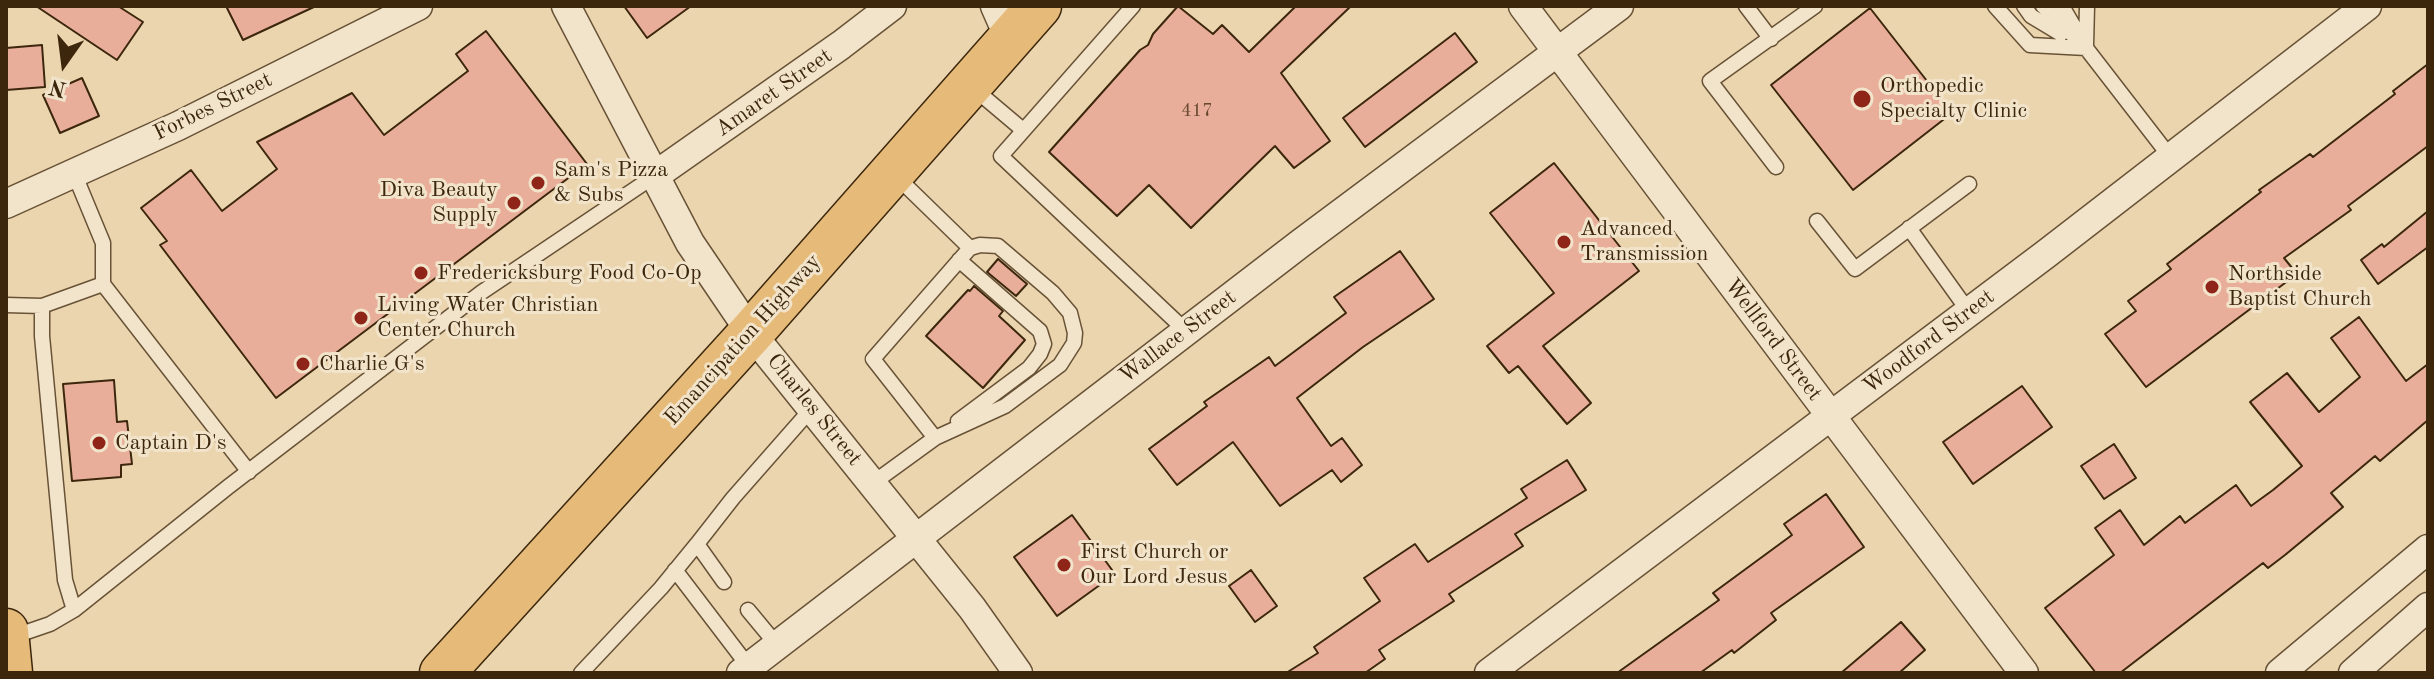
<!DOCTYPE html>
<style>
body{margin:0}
#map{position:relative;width:2434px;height:679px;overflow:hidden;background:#ebd5af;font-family:"Old Standard TT",serif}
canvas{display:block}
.frame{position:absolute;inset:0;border:8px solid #3c270d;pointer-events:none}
.north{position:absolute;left:24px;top:24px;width:80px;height:80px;-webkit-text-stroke:6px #f2e4cb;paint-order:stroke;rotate:194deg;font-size:22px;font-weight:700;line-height:32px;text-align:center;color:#3c270d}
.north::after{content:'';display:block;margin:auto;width:28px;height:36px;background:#3c270d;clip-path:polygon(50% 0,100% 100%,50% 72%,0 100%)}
</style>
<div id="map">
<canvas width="2434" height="679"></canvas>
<div class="frame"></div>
<div class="north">N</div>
</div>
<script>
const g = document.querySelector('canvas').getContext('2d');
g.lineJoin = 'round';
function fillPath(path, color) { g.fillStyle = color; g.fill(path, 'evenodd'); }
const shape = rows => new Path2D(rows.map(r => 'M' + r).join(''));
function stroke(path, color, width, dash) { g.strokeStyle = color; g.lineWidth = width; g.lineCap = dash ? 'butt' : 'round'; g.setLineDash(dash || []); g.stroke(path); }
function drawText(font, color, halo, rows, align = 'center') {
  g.font = font + ' "Old Standard TT",serif'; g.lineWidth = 6; g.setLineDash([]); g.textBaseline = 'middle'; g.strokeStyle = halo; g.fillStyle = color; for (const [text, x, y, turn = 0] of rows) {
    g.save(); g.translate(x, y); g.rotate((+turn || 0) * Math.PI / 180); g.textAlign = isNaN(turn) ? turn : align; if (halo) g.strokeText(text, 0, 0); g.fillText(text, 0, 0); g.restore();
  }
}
const building = shape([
 [36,6,118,6,143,22,117,60,36,6],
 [226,6,316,6,243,40,226,6],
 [624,6,691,6,647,38,624,6],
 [1178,6,1213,34,1222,25,1249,52,1296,6,1351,6,1281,73,1330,141,1294,168,1275,146,1191,228,1149,185,1117,216,1049,152,1140,50,1148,45,1153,34,1178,6],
 [1870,8,1952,113,1853,190,1771,85,1870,8],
 [486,31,587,164,276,398,160,245,167,241,141,208,191,170,222,211,277,169,257,142,352,93,384,135,468,71,456,54,486,31],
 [1455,33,1477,62,1365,147,1343,118,1455,33],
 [42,45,45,87,6,90,6,48,42,45],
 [2428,64,2428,146,2348,206,2351,210,2284,258,2297,274,2146,387,2105,334,2136,311,2128,301,2171,269,2167,264,2261,192,2259,190,2310,154,2313,157,2395,94,2393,91,2428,64],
 [82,78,99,116,60,133,43,95,82,78],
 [1554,163,1639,271,1543,346,1591,403,1567,424,1518,366,1509,373,1487,346,1554,293,1490,213,1554,163],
 [2428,211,2428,247,2378,284,2361,260,2382,244,2384,247,2428,211],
 [1400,251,1434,299,1363,347,1297,398,1331,446,1342,438,1362,465,1341,482,1332,470,1280,506,1233,442,1177,485,1149,449,1207,406,1204,402,1269,357,1275,366,1346,313,1334,297,1400,251],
 [998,259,1027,284,1016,296,987,272,998,259],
 [974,286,1003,311,999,316,1025,340,983,388,926,336,968,290,970,291,974,286],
 [2359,317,2406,381,2428,364,2428,420,2380,461,2375,456,2331,493,2343,507,2285,555,2268,568,2263,563,2120,673,2096,673,2045,608,2114,555,2095,528,2120,510,2144,545,2180,516,2185,523,2236,485,2251,506,2273,490,2302,466,2250,402,2287,373,2319,412,2360,377,2331,338,2359,317],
 [114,380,117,422,127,421,132,464,121,465,121,477,72,481,63,384,114,380],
 [2022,386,2052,427,1973,484,1943,442,2022,386],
 [2114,444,2136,478,2104,499,2081,466,2114,444],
 [1567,460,1586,490,1515,534,1523,546,1449,594,1454,601,1379,650,1385,659,1365,673,1286,673,1318,653,1314,647,1380,601,1364,578,1415,544,1428,562,1527,498,1521,489,1567,460],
 [1826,494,1864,547,1771,613,1776,620,1734,653,1732,650,1700,673,1617,673,1719,600,1713,593,1792,535,1784,524,1826,494],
 [1072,515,1115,574,1057,616,1014,557,1072,515],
 [1251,570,1277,606,1255,622,1229,586,1251,570],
 [1901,622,1925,650,1899,673,1841,673,1901,622]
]);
fillPath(building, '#e8ae9a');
stroke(building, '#3c270d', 2);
const lane = shape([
 [1133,6,1001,156,1186,331],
 [1746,6,1771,39],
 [1995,6,2030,45,2086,48],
 [2024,6,2031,16,2061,34],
 [2043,6,2086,48,2171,158],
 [2062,6,2080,37],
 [2086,46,2087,6],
 [972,87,1023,130],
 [1776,167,1710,81,1815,6],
 [74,173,103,243,103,284,249,472],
 [1817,221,1855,269,1969,184],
 [1909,228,1969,312],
 [6,305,42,306,103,284],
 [42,306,42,336,65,580,74,610],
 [958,421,1029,368,1040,354,1044,344,1040,331,959,260],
 [935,438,1005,406,1060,365,1074,343,1075,333,1070,313,1053,293,998,246,980,245,970,248],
 [873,483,935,438,873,359,970,248,896,176],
 [675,570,749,667],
 [724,582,697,544,733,498,813,407],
 [748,610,777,645],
 [12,637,50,624,74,610,228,487,482,292,653,177],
 [581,673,661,588,697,544]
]);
const street = shape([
 [566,6,690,243,751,333,972,608,1018,673],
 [995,6,1010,40],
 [1523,6,2024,673],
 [653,177,841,45,892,6],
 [6,204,178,126,418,6],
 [741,673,1301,243,1619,6],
 [1489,673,2046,254,2367,6],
 [2280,673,2428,549],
 [2353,673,2428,607]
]);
const primary = shape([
 [6,631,10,673],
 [442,673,751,333,1039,6]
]);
stroke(lane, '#685236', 17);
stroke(street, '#685236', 31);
stroke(primary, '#3c270d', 47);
stroke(lane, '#f2e4cb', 14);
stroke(street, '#f2e4cb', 28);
stroke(primary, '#e6ba78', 44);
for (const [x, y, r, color] of [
 [1862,99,10,"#8f2418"],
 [538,183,8,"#8f2418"],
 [514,203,8,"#8f2418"],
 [1564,242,8,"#8f2418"],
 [421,273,8,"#8f2418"],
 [2212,287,8,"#8f2418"],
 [361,318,8,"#8f2418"],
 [303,364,8,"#8f2418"],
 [99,443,8,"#8f2418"],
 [1064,565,8,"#8f2418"]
]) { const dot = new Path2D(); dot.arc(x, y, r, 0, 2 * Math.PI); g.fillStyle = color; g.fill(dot); stroke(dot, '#f2e4cb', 3); }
drawText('18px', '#674930', null, [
 ["417",1197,111]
]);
drawText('22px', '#3c270d', '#f2e4cb', [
 ["Orthopedic",1880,86],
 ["Specialty Clinic",1880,111],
 ["Sam's Pizza",554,170],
 ["& Subs",554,195],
 ["Diva Beauty",498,190,"right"],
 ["Supply",498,215,"right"],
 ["Advanced",1580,229],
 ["Transmission",1580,254],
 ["Fredericksburg Food Co-Op",437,273],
 ["Northside",2228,274],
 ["Baptist Church",2228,299],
 ["Living Water Christian",377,305],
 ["Center Church",377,330],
 ["Charlie G's",319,364],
 ["Captain D's",115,443],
 ["First Church or",1080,552],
 ["Our Lord Jesus",1080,577]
], 'left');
drawText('22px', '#3c270d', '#f2e4cb', [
 ["Amaret Street",774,93,-35],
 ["Forbes Street",213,107,-26],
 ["Wallace Street",1178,337,-37],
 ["Emancipation Highway",743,340,-48],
 ["Wellford Street",1773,340,53],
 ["Woodford Street",1929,342,-37],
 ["Charles Street",814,410,51]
]);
</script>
